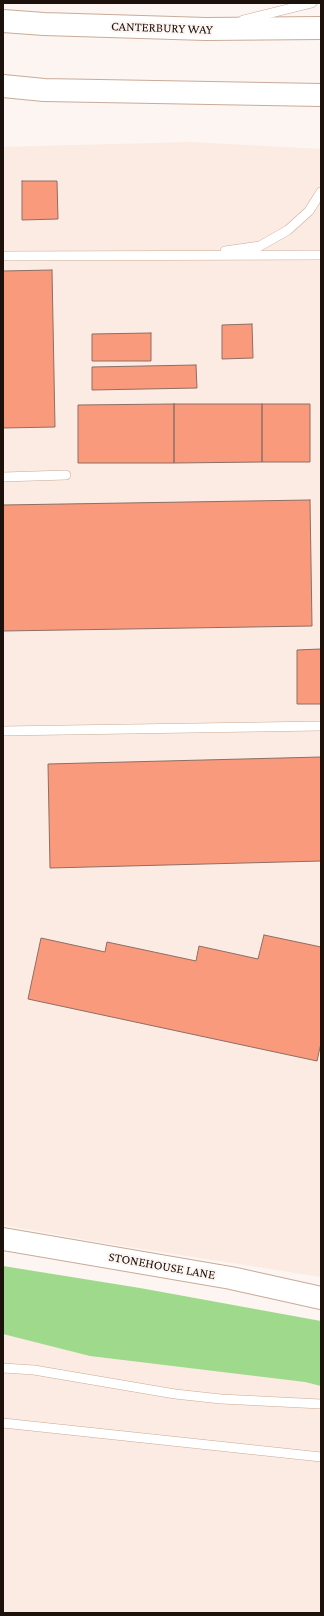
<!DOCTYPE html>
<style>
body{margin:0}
#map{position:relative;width:324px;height:1616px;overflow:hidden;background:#fcf5f1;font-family:"Crimson Pro",serif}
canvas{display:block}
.frame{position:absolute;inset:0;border:4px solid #1d120b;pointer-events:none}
</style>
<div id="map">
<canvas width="324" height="1616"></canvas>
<div class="frame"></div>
</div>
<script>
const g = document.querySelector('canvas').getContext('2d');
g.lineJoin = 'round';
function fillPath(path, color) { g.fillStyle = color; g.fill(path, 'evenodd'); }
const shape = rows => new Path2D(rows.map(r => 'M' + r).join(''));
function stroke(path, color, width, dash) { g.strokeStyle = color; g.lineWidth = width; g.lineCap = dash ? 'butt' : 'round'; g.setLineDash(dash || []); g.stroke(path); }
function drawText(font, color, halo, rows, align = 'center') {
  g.font = font + ' "Crimson Pro",serif'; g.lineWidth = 4; g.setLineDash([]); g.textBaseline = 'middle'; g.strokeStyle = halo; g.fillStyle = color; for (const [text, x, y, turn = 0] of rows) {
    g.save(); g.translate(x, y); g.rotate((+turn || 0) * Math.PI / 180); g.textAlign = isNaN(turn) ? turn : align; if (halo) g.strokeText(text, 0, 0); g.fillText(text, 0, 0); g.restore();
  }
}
fillPath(shape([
 [191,142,321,149,321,1277,98,1242,3,1225,3,147],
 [3,1324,321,1358,321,1613,3,1613]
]), '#fbebe2');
fillPath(shape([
 [3,1266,140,1288,321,1321,321,1386,305,1382,90,1356,3,1334]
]), '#9fda8c');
const building = shape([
 [22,181,57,181,58,219,22,220,22,181],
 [52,270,55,427,3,428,3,271,52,270],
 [252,324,253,358,222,359,222,325,252,324],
 [151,333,151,361,92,361,92,334,151,333],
 [196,365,197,388,92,390,92,367,196,365],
 [174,404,262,404,262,462,174,463,174,404],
 [174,404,174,463,78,463,78,405,174,404],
 [262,404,310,404,310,462,262,462,262,404],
 [310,500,312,626,3,631,3,505,310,500],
 [321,649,321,704,297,704,297,650,321,649],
 [321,757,321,861,50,868,48,764,321,757],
 [264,935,321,947,321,1043,317,1061,28,999,41,938,105,952,107,942,196,961,199,946,258,959,264,935]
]);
fillPath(building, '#fa9a7d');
stroke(building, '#8e6e64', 1);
const service = shape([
 [243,20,312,3],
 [225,251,260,246,288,230,309,211,321,192],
 [3,256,321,255],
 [3,477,66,475],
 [3,731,321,726],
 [3,1368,34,1370,175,1394,221,1399,321,1404],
 [3,1423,321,1457]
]);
const tertiary = shape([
 [3,1239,231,1278,321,1298]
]);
const trunk = shape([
 [3,21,44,24,206,29,321,28],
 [3,86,44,90,321,95]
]);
stroke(service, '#c9ab98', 10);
stroke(tertiary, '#c9ab98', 24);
stroke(trunk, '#c9ab98', 24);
stroke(service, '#fff', 9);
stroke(tertiary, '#fff', 22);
stroke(trunk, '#fff', 22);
drawText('13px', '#1d120b', '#fcf5f1', [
 ["CANTERBURY WAY",162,28,2],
 ["STONEHOUSE LANE",162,1266,10]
]);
</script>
